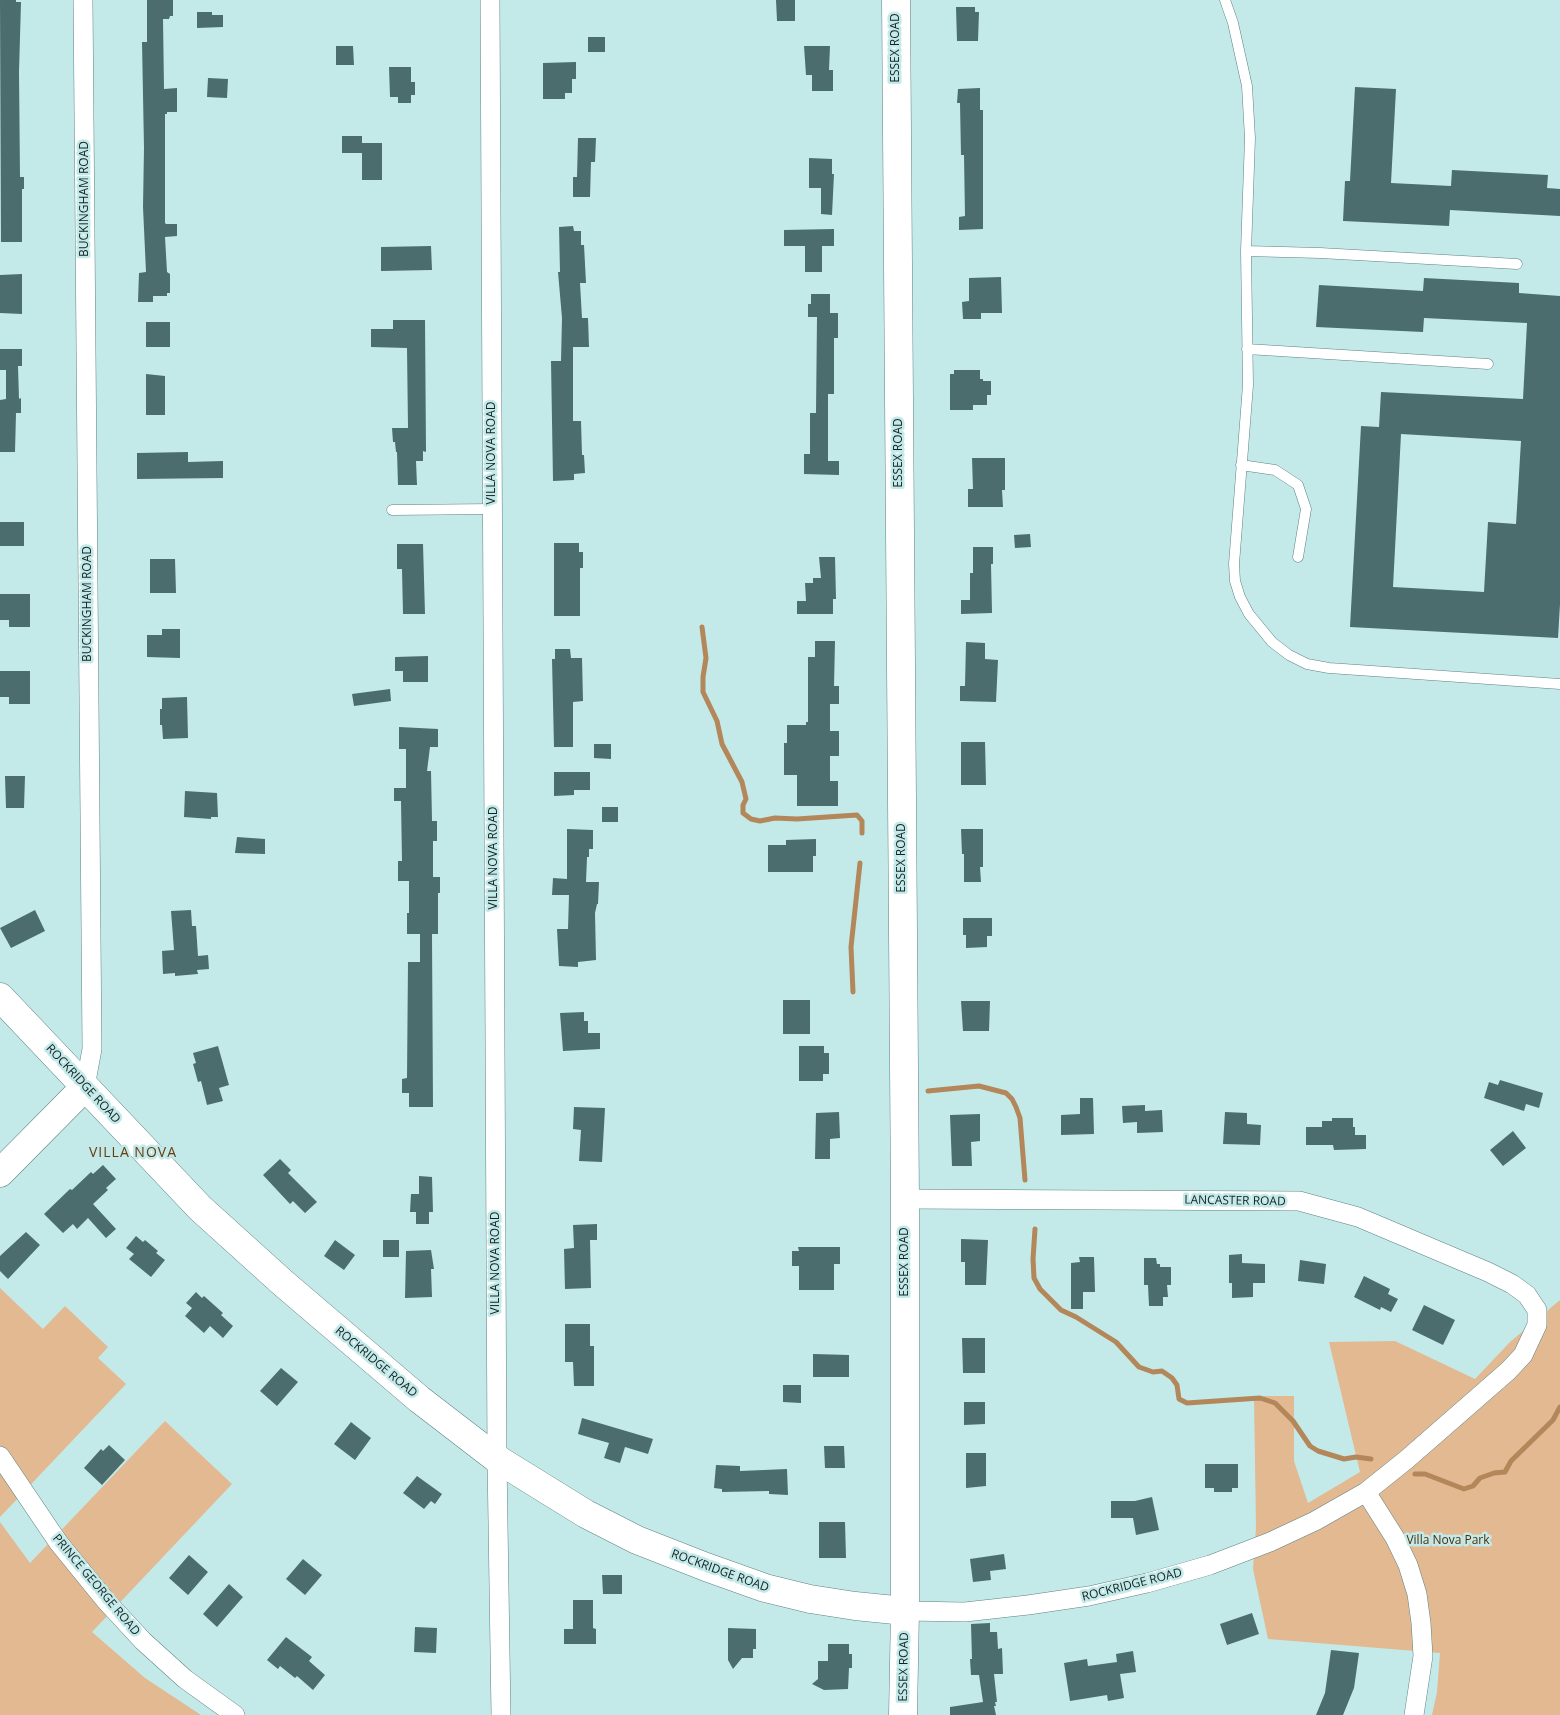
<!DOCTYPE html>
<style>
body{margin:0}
canvas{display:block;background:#c3e9e9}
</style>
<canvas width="1560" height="1715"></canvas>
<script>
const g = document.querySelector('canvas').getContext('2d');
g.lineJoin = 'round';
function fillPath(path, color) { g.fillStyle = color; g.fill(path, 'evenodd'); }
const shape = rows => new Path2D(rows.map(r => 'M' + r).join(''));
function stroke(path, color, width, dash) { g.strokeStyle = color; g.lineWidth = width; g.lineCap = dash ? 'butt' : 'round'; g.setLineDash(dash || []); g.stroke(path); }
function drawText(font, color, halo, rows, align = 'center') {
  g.font = font + ' "Open Sans",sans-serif'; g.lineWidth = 5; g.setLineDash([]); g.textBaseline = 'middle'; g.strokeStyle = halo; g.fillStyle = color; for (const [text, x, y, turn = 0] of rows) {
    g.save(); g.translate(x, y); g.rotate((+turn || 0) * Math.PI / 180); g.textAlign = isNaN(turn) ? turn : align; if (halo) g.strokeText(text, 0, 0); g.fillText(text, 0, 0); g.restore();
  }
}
fillPath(shape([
 [0,1288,43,1329,65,1306,108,1347,98,1358,126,1384,0,1517],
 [1560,1300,1560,1715,1432,1715,1437,1692,1440,1653,1268,1639,1253,1569,1256,1528,1254,1396,1294,1396,1294,1461,1308,1503,1360,1472,1329,1342,1395,1341,1475,1379,1510,1342],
 [165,1421,232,1484,92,1632,145,1678,201,1715,0,1715,0,1522,30,1563]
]), '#e3b991');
stroke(shape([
 [702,627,706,658,703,677,703,692,717,721,722,744,742,782,746,799,743,805,743,813,751,819,760,821,775,818,797,819,857,815,862,821,862,833],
 [853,992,851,947,860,863],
 [928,1091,979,1086,1006,1093,1012,1099,1016,1107,1020,1118,1025,1180],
 [1035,1229,1033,1259,1034,1278,1040,1289,1061,1310,1076,1317,1116,1342,1139,1367,1153,1372,1162,1371,1172,1378,1177,1385,1179,1399,1187,1403,1260,1398,1275,1403,1293,1421,1310,1446,1318,1451,1344,1459,1356,1457,1371,1459],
 [1415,1474,1425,1474,1464,1489,1473,1486,1480,1478,1494,1473,1505,1472,1511,1461,1553,1420,1560,1407]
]), '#b3875a', 5);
fillPath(shape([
 [0,0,16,0,16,2,21,2,19,72,20,177,24,177,24,189,22,189,22,242,1,242],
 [147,0,173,0,173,16,170,16,169,19,163,19,164,89,177,88,177,112,167,112,167,114,165,114,165,223,166,224,177,224,177,236,165,237,167,272,170,274,170,293,167,293,167,296,153,296,153,302,138,302,139,273,146,272,143,207,144,148,142,42,147,42],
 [776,0,795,0,795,21,777,21],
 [956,7,975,7,975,12,979,12,978,41,957,41],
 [197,12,212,12,212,15,223,15,223,27,197,28],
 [588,37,605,37,605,52,588,52],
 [336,46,353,46,354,65,336,65],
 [804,46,830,46,829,70,833,70,833,91,812,91,812,75,806,75],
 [576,62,576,79,572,79,572,93,565,93,565,99,543,99,543,63],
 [389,67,411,67,411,82,415,82,415,95,411,95,411,103,398,103,398,97,390,97],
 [208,78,228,79,227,98,207,97],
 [1355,87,1396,89,1391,183,1451,186,1452,170,1548,175,1547,188,1560,189,1560,216,1450,210,1449,226,1343,221,1345,181,1350,181],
 [980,88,980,110,983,110,983,229,959,230,959,217,965,216,964,155,961,155,960,103,957,103,958,89],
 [342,136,362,136,362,143,382,143,382,180,362,180,362,153,342,153],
 [578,138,596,138,595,162,591,162,590,197,573,197,573,177,577,177],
 [809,158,832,159,832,174,834,174,832,215,821,214,821,188,809,188],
 [573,226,574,231,581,231,581,245,584,245,586,283,580,283,582,318,588,318,589,347,573,347,573,421,581,421,582,455,584,455,585,473,574,474,574,480,553,481,551,361,561,361,562,318,558,272,560,272,559,227],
 [834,229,834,246,822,246,822,272,805,272,805,246,784,246,784,230],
 [431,246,432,270,381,271,381,247],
 [22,274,22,314,0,313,0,275],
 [1001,277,1002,313,981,313,981,319,963,319,962,302,969,301,969,278],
 [1424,278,1519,283,1519,293,1560,296,1560,604,1558,638,1350,627,1361,426,1379,427,1381,392,1523,399,1527,323,1424,318,1423,332,1316,327,1319,285,1423,291],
 [1401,434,1521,441,1516,524,1488,522,1484,592,1393,587],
 [811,294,830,294,830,313,838,313,838,338,834,338,834,394,828,394,828,461,839,461,839,475,804,474,804,454,810,454,810,413,816,413,817,317,808,317,808,304,811,304],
 [393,320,425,320,426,452,423,451,423,461,416,461,417,485,398,485,397,452,396,452,395,442,393,442,392,428,408,428,407,348,371,347,371,329,393,329],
 [146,322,170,322,170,347,146,347],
 [0,349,22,349,22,366,18,366,19,399,21,398,21,413,16,413,15,452,0,452,0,400,6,399,6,370,0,370],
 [954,370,980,370,980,379,983,379,983,381,991,381,991,395,987,395,987,405,973,405,973,410,950,410,950,374,954,374],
 [146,374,165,376,165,415,146,415],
 [188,452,188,462,223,461,223,478,137,479,137,453],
 [972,458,1005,458,1005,490,1002,490,1003,507,968,507,968,489,973,489],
 [0,522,24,522,24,546,0,546],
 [1030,534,1031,547,1015,548,1014,535],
 [554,543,579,543,579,552,583,552,583,568,580,568,580,616,554,616],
 [397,544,423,544,425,614,403,614,402,569,397,569],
 [973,547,993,547,993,564,991,564,992,613,961,614,961,600,970,600,970,573,973,573],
 [819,557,835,557,836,599,833,599,833,614,797,614,797,601,806,601,805,583,813,583,813,578,821,578],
 [150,559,175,559,176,593,150,593],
 [0,594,30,594,30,627,9,627,9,620,0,620],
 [162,629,180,629,180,658,147,657,147,635,162,635],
 [815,641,835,641,834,686,839,686,839,704,830,704,830,731,839,731,839,756,830,756,830,781,838,781,838,806,797,806,797,775,784,775,784,743,787,743,787,725,806,725,806,722,808,722,808,657,815,657],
 [966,642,985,643,985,659,998,660,996,702,960,701,960,686,965,686],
 [555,649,570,649,571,658,582,658,583,701,573,702,573,747,554,747,552,659,555,659],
 [428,656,428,682,403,682,403,671,395,671,395,657],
 [0,671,30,671,30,704,9,704,9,697,0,697],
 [390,689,391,701,354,706,352,694],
 [187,697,188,738,163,739,162,725,160,725,160,709,162,709,162,698],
 [399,727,438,729,438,747,430,747,427,771,431,771,432,821,437,821,437,841,433,841,433,877,440,877,440,893,438,893,438,934,432,934,433,1107,409,1107,409,1093,402,1093,402,1079,407,1078,408,962,420,962,420,934,407,934,407,913,409,913,409,881,398,881,398,861,402,861,401,801,394,801,394,788,406,788,406,749,399,749],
 [961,742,985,742,986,785,961,785],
 [594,744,611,744,611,759,594,758],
 [554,772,590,772,590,790,574,790,574,795,554,796],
 [5,776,25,776,24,808,6,808],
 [185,791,217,793,218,817,211,817,211,819,184,817],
 [602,807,618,807,618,822,602,822],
 [567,829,593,830,593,849,589,849,589,857,587,857,586,882,599,882,598,904,597,904,595,913,596,960,578,962,578,967,559,966,557,929,568,929,569,895,552,895,553,878,567,879],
 [961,829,983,829,983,867,980,867,981,882,964,882,964,854,962,854],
 [237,837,265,839,265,854,235,853],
 [816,839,816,856,813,856,813,872,768,872,768,845,786,845,786,840],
 [35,910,45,931,11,948,0,928],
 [191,910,192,926,196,926,198,956,208,955,209,969,197,970,198,974,175,976,175,973,163,974,162,951,174,950,171,911],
 [963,918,992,918,992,936,987,936,987,947,966,948,966,935,963,935],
 [783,1000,810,1000,810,1034,783,1034],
 [961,1001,990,1001,989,1031,963,1031],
 [584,1012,584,1021,588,1021,588,1033,600,1033,600,1049,563,1051,560,1013],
 [218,1046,229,1085,219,1088,223,1101,207,1105,201,1081,198,1082,193,1064,196,1063,193,1053],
 [799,1046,824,1046,824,1053,829,1053,829,1074,823,1074,823,1081,799,1081],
 [1500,1080,1543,1093,1539,1108,1526,1104,1524,1111,1484,1098,1489,1082,1498,1085],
 [1080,1098,1093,1098,1094,1134,1061,1135,1061,1115,1080,1114],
 [1145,1105,1145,1111,1162,1110,1163,1132,1137,1133,1137,1122,1123,1123,1122,1106],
 [574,1107,605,1108,602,1162,579,1161,581,1130,573,1129],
 [839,1112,840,1138,830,1139,830,1159,815,1159,816,1113],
 [1225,1112,1247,1113,1247,1124,1261,1125,1260,1145,1223,1144],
 [980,1114,980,1141,971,1142,972,1166,952,1166,950,1115],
 [1332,1118,1353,1118,1353,1127,1355,1127,1355,1135,1366,1135,1366,1149,1334,1150,1333,1145,1306,1145,1306,1127,1322,1127,1322,1121,1332,1121],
 [1513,1131,1526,1148,1503,1166,1490,1150],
 [280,1159,291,1170,288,1173,317,1202,305,1213,293,1201,290,1204,263,1175],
 [103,1165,116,1179,106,1188,108,1190,93,1204,116,1229,106,1238,88,1218,77,1229,73,1224,63,1233,44,1214,70,1189,72,1190,91,1172,93,1174],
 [419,1176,432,1177,433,1212,429,1212,429,1224,416,1224,416,1212,410,1212,411,1194,419,1194],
 [597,1224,597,1240,590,1240,591,1288,565,1289,564,1249,574,1248,573,1225],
 [26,1232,40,1245,8,1279,0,1271,0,1256],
 [136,1236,143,1242,145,1240,158,1251,156,1253,165,1260,151,1277,129,1259,134,1254,126,1248],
 [961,1239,988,1240,986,1285,965,1285,965,1262,961,1262],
 [335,1240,355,1255,344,1270,324,1256],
 [383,1240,399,1240,399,1257,383,1257],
 [798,1247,840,1247,840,1264,834,1264,834,1290,799,1290,799,1266,792,1266,792,1251,799,1251],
 [431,1250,434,1269,431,1269,432,1297,405,1298,406,1251],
 [1242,1254,1242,1263,1265,1264,1265,1283,1253,1283,1253,1297,1232,1298,1232,1283,1229,1283,1229,1255],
 [1079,1257,1094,1257,1095,1292,1083,1292,1083,1309,1071,1309,1071,1263,1080,1262],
 [1144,1258,1156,1258,1157,1264,1160,1264,1160,1267,1171,1267,1171,1285,1167,1285,1168,1297,1163,1297,1163,1306,1149,1306,1148,1285,1144,1285],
 [1300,1260,1326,1264,1324,1284,1298,1281],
 [1364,1276,1390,1289,1388,1294,1398,1299,1391,1312,1381,1307,1380,1310,1354,1297],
 [196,1292,202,1298,204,1296,223,1313,221,1315,233,1326,223,1338,210,1326,204,1333,185,1316,192,1308,186,1303],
 [1424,1305,1455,1320,1443,1345,1412,1330],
 [565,1324,590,1324,590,1346,594,1346,594,1386,574,1386,573,1362,565,1362],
 [962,1338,985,1338,985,1373,963,1373],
 [813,1354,849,1355,849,1377,813,1377],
 [281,1368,298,1382,277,1406,260,1391],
 [783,1385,801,1385,801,1403,783,1402],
 [964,1402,985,1402,985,1424,964,1425],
 [582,1418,653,1439,648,1454,625,1447,620,1463,604,1458,609,1443,578,1434],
 [351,1422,371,1438,355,1460,334,1444],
 [109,1445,125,1460,102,1485,84,1468,101,1449,103,1451],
 [824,1446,844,1446,845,1468,825,1468],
 [966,1453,986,1453,986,1486,966,1488],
 [1205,1464,1238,1464,1238,1488,1232,1488,1232,1492,1214,1492,1214,1488,1205,1488],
 [716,1465,740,1466,740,1471,787,1469,788,1495,769,1494,769,1491,722,1492,722,1489,714,1488],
 [417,1476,442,1494,435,1504,431,1501,424,1509,403,1493],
 [1152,1497,1159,1530,1136,1535,1133,1518,1111,1518,1111,1501,1135,1501],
 [819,1522,845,1522,846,1558,819,1558],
 [1004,1554,1006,1569,990,1571,991,1580,973,1582,970,1559],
 [189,1555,208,1572,188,1595,169,1578],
 [303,1559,322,1575,305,1595,286,1579],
 [602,1575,622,1575,622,1594,603,1594],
 [229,1584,243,1597,217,1627,203,1614],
 [573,1600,593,1600,593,1628,596,1629,596,1644,564,1644,564,1629,573,1629],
 [1252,1613,1259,1634,1227,1645,1220,1624],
 [990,1623,990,1632,997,1632,998,1649,1002,1648,1003,1674,994,1674,997,1702,995,1702,996,1706,994,1706,996,1715,950,1715,950,1707,983,1702,979,1675,971,1675,970,1659,972,1659,971,1624],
 [415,1627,437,1628,436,1653,414,1652],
 [728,1628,756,1629,756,1649,753,1649,753,1658,742,1658,733,1669,728,1660],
 [286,1637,312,1657,309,1661,325,1675,313,1690,297,1676,295,1678,280,1666,278,1669,267,1660],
 [828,1644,849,1644,849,1654,852,1654,852,1668,849,1668,848,1689,824,1690,812,1684,818,1679,818,1661,828,1661],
 [1331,1650,1359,1653,1354,1688,1343,1715,1316,1715,1325,1693],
 [1133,1651,1136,1672,1120,1674,1124,1698,1108,1701,1107,1695,1070,1701,1064,1663,1087,1659,1088,1666,1117,1662,1116,1654]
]), '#4b6d6e');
const lane = shape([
 [1225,0,1233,23,1247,86,1250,138,1246,251,1248,385,1234,564,1235,581,1240,597,1249,614,1272,642,1289,655,1307,664,1329,668,1560,684],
 [1246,251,1320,253,1517,264],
 [1247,349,1488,364],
 [1241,465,1275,470,1298,485,1306,509,1298,557],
 [392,510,493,509]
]);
const street = shape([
 [83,0,92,1049,85,1087],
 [490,0,497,1459,501,1715],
 [0,1456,58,1542,106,1601,143,1641,185,1679,235,1715],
 [1366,1492,1395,1538,1408,1565,1417,1594,1421,1623,1423,1656,1414,1715],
 [905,1611,965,1612,1028,1605,1089,1596,1147,1583,1210,1565,1270,1542,1315,1521,1366,1492,1406,1460,1508,1371,1523,1355,1537,1325,1537,1310,1527,1295,1512,1284,1488,1272,1358,1217,1299,1201,905,1199]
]);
const secondary = shape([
 [896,0,905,1199,905,1611,903,1715],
 [0,997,200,1208,283,1283,419,1399,497,1459,586,1514,637,1540,706,1567,765,1588,810,1599,855,1606,905,1611],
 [0,1173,85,1087]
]);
stroke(lane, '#5f8283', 11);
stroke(street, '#5f8283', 20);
stroke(secondary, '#5f8283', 29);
stroke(lane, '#fff', 10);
stroke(street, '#fff', 19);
stroke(secondary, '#fff', 28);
drawText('12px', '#142222', '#c3e9e9', [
 ["ESSEX ROAD",896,48,-90],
 ["BUCKINGHAM ROAD",85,199,-90],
 ["VILLA NOVA ROAD",492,453,-90],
 ["ESSEX ROAD",899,453,-90],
 ["BUCKINGHAM ROAD",88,604,-90],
 ["VILLA NOVA ROAD",494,858,-90],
 ["ESSEX ROAD",902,858,-90],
 ["ROCKRIDGE ROAD",83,1084,47],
 ["LANCASTER ROAD",1235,1201,1],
 ["ESSEX ROAD",905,1262,-90],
 ["VILLA NOVA ROAD",496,1263,-90],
 ["ROCKRIDGE ROAD",376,1362,40],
 ["ROCKRIDGE ROAD",720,1571,20],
 ["PRINCE GEORGE ROAD",96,1585,50],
 ["ROCKRIDGE ROAD",1132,1585,-14],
 ["ESSEX ROAD",904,1667,-89]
]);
drawText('12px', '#4c2d08', '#c3e9e9', [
 ["Villa Nova Park",1448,1541]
]);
g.letterSpacing = '1px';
drawText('14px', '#653e10', '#c3e9e9', [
 ["VILLA NOVA",133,1153]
]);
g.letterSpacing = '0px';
</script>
